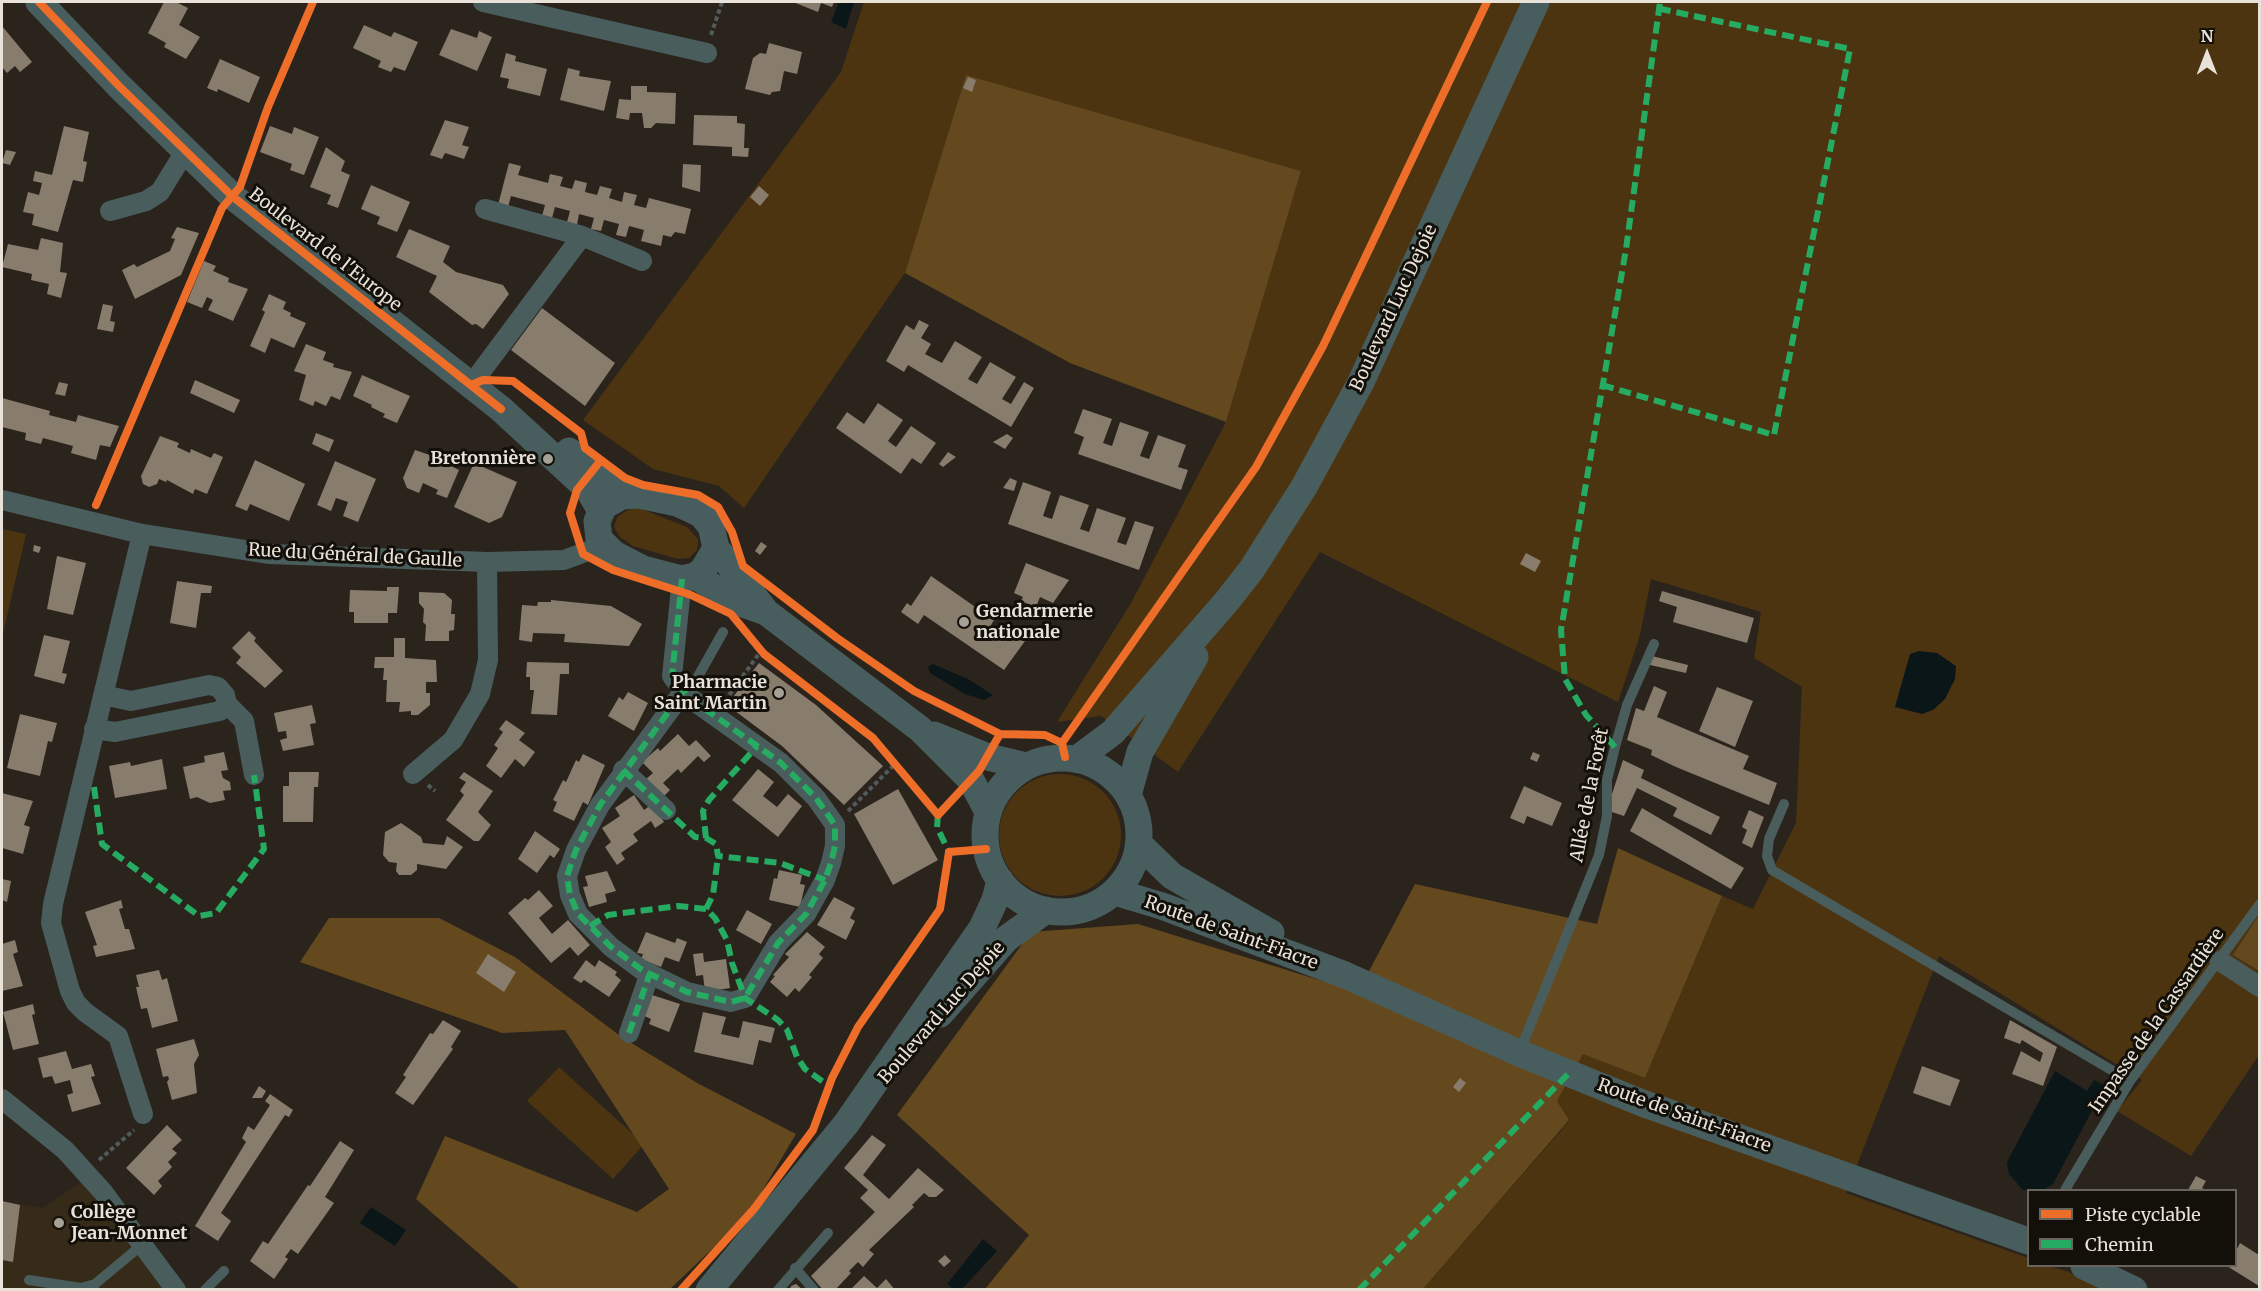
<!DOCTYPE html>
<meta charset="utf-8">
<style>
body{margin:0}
#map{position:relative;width:2261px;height:1291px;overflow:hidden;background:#2a241d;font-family:Merriweather,serif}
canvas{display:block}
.frame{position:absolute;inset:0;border:3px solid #e8e2d9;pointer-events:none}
.legend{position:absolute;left:2027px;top:1189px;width:210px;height:78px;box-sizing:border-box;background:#130f09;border:2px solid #68635c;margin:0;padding:8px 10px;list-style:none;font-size:18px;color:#e8e2d9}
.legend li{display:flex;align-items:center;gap:12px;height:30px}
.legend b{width:30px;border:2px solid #68635c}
.north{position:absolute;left:2177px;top:24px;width:60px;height:60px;-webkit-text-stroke:4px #130f09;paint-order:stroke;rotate:0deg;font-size:16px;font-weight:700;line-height:24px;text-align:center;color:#e8e2d9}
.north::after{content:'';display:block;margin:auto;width:21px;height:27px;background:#e8e2d9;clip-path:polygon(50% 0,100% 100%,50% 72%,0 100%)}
</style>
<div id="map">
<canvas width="2261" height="1291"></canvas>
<div class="frame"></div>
<ul class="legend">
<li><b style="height:8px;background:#ee6e29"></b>Piste cyclable</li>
<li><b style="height:8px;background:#26ab63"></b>Chemin</li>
</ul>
<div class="north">N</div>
</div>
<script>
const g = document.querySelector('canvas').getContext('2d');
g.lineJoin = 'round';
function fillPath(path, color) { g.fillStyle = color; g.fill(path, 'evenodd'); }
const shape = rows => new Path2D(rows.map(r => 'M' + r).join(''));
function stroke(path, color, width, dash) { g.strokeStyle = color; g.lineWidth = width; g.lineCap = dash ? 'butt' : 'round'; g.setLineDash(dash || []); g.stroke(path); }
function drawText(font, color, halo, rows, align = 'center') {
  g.font = font + ' Merriweather,serif'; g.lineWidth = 6; g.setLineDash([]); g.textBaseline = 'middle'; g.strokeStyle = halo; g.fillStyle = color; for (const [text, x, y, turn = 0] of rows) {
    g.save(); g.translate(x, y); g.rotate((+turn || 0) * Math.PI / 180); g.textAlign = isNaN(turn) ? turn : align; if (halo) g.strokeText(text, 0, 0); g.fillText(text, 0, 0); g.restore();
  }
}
fillPath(shape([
 [82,1181,129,1237,166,1289,2,1289,2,1201,43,1208]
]), '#362a18');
fillPath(shape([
 [864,2,2259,2,2260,915,2233,955,2259,971,2259,1055,2191,1156,2117,1111,2142,1080,1939,956,1846,1193,2028,1258,2028,1266,2049,1266,2069,1272,2102,1289,1423,1289,1569,1121,1557,1101,1583,1053,1645,1078,1722,896,1753,909,1796,823,1802,687,1754,658,1761,612,1651,579,1640,635,1618,702,1320,552,1178,772,1101,716,1057,722,1131,603,1226,422,1301,171,966,75,905,273,744,508,719,486,653,469,583,420,841,72],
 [639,508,687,527,698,539,697,550,689,558,678,559,633,546,620,537,614,527,617,517,628,510],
 [2,529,26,534,2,638],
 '999 835a61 61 0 1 1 122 0a61 61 0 1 1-122 0Z',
 [559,1067,644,1144,613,1179,527,1101]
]), '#4c3411');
fillPath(shape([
 [966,75,1301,171,1226,422,1070,363,905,273],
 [1618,848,1722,896,1645,1078,1583,1054,1557,1101,1569,1120,1423,1289,985,1289,1029,1235,897,1115,1031,932,1138,924,1358,992,1415,884,1597,924],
 [2259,915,2260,971,2259,971,2233,955],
 [329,918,439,918,515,957,623,1038,699,1084,796,1134,748,1215,670,1289,520,1289,416,1199,445,1136,637,1212,669,1189,565,1030,502,1033,300,962]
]), '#65491e');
fillPath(shape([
 [839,2,854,2,846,29,831,22],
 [1919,651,1937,653,1956,666,1955,679,1945,699,1933,710,1922,714,1895,707,1910,654],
 [933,664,968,679,993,695,984,700,965,694,930,673,928,667],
 [2055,1071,2087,1091,2094,1080,2105,1086,2053,1184,2043,1190,2023,1190,2009,1174,2007,1162],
 [371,1207,406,1230,395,1246,360,1223],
 [983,1239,997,1251,962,1289,954,1289,947,1284]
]), '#0a1618');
fillPath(shape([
 [164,2,176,2,188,8,179,25,200,37,186,59,164,47,166,43,148,33],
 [793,2,834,2,832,7,821,3,818,12],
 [364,25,391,37,394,32,418,42,405,71,394,67,391,72,378,67,381,61,353,48],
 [2,26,32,62,20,72,15,66,7,73,2,67],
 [451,29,477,38,479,31,492,37,477,71,439,55],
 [769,43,802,52,797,74,784,71,780,91,772,92,770,95,745,89,753,58,760,53,766,54],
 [506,53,516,56,515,61,547,69,540,96,507,88,509,79,500,77],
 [220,59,260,77,249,103,218,89,217,92,207,88],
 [568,68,580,71,579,76,611,81,604,111,560,100],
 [968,77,976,80,972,92,963,88],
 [631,86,647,86,647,92,676,93,675,124,656,123,651,128,644,128,642,113,630,113,629,120,616,118,619,99,631,100],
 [694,115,737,116,737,123,745,124,744,148,749,148,748,157,732,156,732,147,693,145],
 [445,120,469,127,462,145,469,147,464,159,445,153,442,159,430,155],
 [64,126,89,132,83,161,87,162,83,182,73,180,58,232,32,225,34,214,23,212,28,192,39,195,42,183,33,181,35,171,52,175],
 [270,126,292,134,294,127,319,137,304,175,290,170,292,164,260,152],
 [326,147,345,161,341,171,350,175,338,208,327,204,331,195,310,187],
 [6,150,16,152,10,165,2,163],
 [509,163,521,166,518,175,548,183,550,174,563,177,560,186,572,189,575,180,587,183,585,192,597,195,600,186,612,189,609,198,622,202,624,192,637,195,634,205,646,208,649,198,691,209,685,234,675,232,671,237,663,235,661,246,641,241,644,230,629,226,626,237,616,235,619,224,604,220,601,231,591,229,594,218,579,214,577,225,567,222,570,211,555,207,552,218,542,216,545,205,511,196,508,207,498,205],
 [683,164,701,165,700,192,682,187],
 [371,185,410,202,397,232,377,224,380,217,361,209],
 [759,186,769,195,760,206,750,197],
 [177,227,199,233,181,275,135,299,122,270,134,264,137,267,170,251,175,239,171,238],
 [409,229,450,246,443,262,456,272,503,285,509,294,483,329,476,324,472,325,429,292,437,276,396,257],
 [41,238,63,243,60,272,67,273,61,298,47,294,49,284,31,280,32,274,2,267,8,244,38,250],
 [204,261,216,266,213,271,229,278,228,282,248,289,233,321,208,310,213,300,207,297,202,308,187,302],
 [269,294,286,302,283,309,291,313,290,316,306,323,294,348,271,338,265,353,250,346,265,312,262,310],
 [103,304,113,306,110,321,115,322,113,332,97,329],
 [542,308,615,363,585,406,511,350],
 [919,320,929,325,921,338,931,344,925,354,942,363,955,341,982,357,968,379,977,384,990,362,1016,377,1002,399,1011,404,1024,382,1034,388,1011,427,908,365,904,372,886,361,906,325,914,330],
 [306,344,326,352,323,360,334,364,333,367,352,372,340,400,331,396,326,406,315,401,313,406,299,400,306,375,294,371],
 [362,375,410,396,397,423,383,417,385,414,371,407,372,405,353,396],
 [195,380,240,400,234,413,190,393],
 [59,382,68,384,65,396,55,394],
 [2,398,50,411,49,415,76,422,78,415,119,426,110,447,100,445,96,460,71,453,73,446,43,438,41,444,25,440,26,433,2,427],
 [878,403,903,420,888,441,896,447,911,426,936,443,921,464,912,458,901,474,836,428,847,412,864,424],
 [1083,409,1112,419,1103,443,1112,446,1120,422,1149,432,1140,456,1149,459,1158,435,1186,445,1178,467,1188,470,1181,490,1078,454,1084,437,1074,433],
 [316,433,334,440,329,452,312,444],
 [1007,434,1013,438,1005,449,993,442],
 [160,436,179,443,177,447,190,453,191,449,211,458,214,453,223,457,207,494,195,489,193,494,167,480,166,482,159,479,157,484,149,487,143,484,141,476],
 [415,450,450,462,449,465,459,470,447,498,436,494,438,490,423,483,419,493,407,488,403,478],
 [948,452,956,457,943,467,939,464],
 [255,460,305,484,289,521,250,504,247,511,235,506],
 [335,461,376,479,358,522,343,516,348,502,336,498,331,511,317,505],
 [474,463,517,482,502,517,489,523,454,507],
 [1010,478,1017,481,1014,491,1003,488],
 [1023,482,1051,492,1043,516,1052,519,1060,495,1089,505,1080,529,1089,532,1097,508,1126,518,1117,542,1126,545,1135,521,1154,527,1139,570,1008,524],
 [761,542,767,546,760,555,755,551],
 [34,545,41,547,39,553,33,551],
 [1526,553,1541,561,1535,572,1520,564],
 [57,556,86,563,73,615,47,609],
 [1026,563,1069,580,1053,603,1040,597,1036,607,1021,601,1023,597,1014,593],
 [931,576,994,620,991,625,999,629,1001,624,1025,641,1004,670,924,615,918,624,901,612,907,603,911,606],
 [177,581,212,586,211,593,201,593,196,628,170,623],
 [387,587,399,587,397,613,388,613,388,623,354,623,354,612,349,612,350,590,387,591],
 [1662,591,1754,618,1747,643,1673,622,1677,607,1659,601],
 [419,592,444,593,452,600,451,614,455,614,454,630,449,631,449,641,425,641,426,625,423,622,424,609,419,603],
 [551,600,611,606,642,624,629,646,564,642,565,634,533,633,532,642,519,640,522,605,537,606,538,602,551,602],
 [249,631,256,638,254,641,283,671,265,688,236,663,241,657,232,648],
 [44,635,70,641,62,673,67,674,64,684,34,676],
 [394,638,405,638,405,658,436,660,437,682,426,682,426,693,430,693,430,705,418,715,411,715,411,711,399,712,400,702,386,702,387,680,383,680,384,668,374,668,375,657,394,657],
 [1652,656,1688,665,1686,673,1650,665],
 [527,662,569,663,569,674,560,674,557,715,531,714,534,690,530,690,530,677,526,677],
 [759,663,816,705,883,766,844,805,782,746,727,705],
 [1654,686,1667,692,1657,717,1749,756,1743,769,1777,783,1769,805,1676,767,1651,755,1652,750,1627,740,1636,708,1644,711],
 [1717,687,1753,701,1735,747,1699,731],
 [628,692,648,703,634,731,608,716,619,697,623,700],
 [312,705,316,723,310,724,314,745,283,751,280,740,287,738,286,731,278,732,274,713],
 [20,714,57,723,52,742,48,741,40,776,7,768],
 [506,720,525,733,519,740,535,752,524,767,515,759,501,778,486,766,498,748,494,745,503,732,499,729],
 [678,734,689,746,696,740,711,756,704,762,698,756,681,773,678,769,663,783,670,790,663,797,646,779,653,773,642,762,658,748,660,751],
 [224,752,228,770,221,771,223,778,230,782,231,790,223,791,225,800,210,803,197,797,190,799,183,767,205,762,204,756],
 [1533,752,1540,755,1537,762,1530,759],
 [583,754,605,765,588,805,583,802,574,821,553,811,557,802,553,800,563,780,566,782,576,760,579,762],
 [162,759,167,789,115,798,109,766,130,762,131,766],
 [1623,760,1644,770,1641,778,1720,817,1711,835,1673,816,1677,808,1637,788,1624,816,1612,812,1612,794],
 [758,769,774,782,763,796,777,807,788,794,802,806,778,837,732,800],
 [289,772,319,772,318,787,314,787,313,822,283,822,283,786,289,786],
 [464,772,493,791,478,812,491,825,479,841,474,841,446,820,464,795,460,791,466,782,459,778],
 [1524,786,1562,803,1552,826,1527,816,1524,824,1510,818],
 [898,789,938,860,893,885,854,814],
 [2,793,33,801,24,825,30,827,23,854,2,848],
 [634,795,644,810,652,804,664,822,655,828,651,821,633,834,638,841,621,853,625,859,617,865,605,847,611,842,602,828,620,816,615,808],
 [1642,808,1744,868,1731,889,1630,831],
 [1749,810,1764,817,1752,848,1742,843,1747,830,1742,827],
 [401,823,421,837,423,843,444,845,447,836,463,847,446,869,417,864,417,870,411,875,399,875,396,871,397,863,389,862,383,855,385,832],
 [535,831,560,849,554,858,550,855,537,873,518,859],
 [779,870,802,875,800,884,805,885,800,907,769,900,774,878,777,879],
 [607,871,616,891,605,894,607,902,589,907,583,887,588,886,585,876],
 [2,879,11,881,7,902,2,900],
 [539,890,553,906,539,918,552,934,568,920,590,945,578,956,570,947,551,963,508,913,525,898,528,900],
 [834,897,855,908,850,918,855,921,846,940,817,925],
 [121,900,123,908,119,909,125,929,129,929,135,949,96,957,93,946,97,945,85,912],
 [747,910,772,924,761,944,736,930],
 [646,932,675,943,677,938,687,942,679,962,665,957,661,967,641,959,643,954,637,953],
 [807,932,825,947,819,954,823,958,809,975,812,977,799,992,795,988,787,997,770,982,775,976,773,975,789,957,785,954],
 [15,940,18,952,13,954,23,986,2,991,2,944],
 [703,953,704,962,726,959,730,988,705,992,703,975,696,976,693,954],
 [488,954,516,972,504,992,476,973],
 [586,960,595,967,599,960,617,972,615,975,621,980,609,997,584,980,581,983,573,978],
 [159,970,162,980,167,978,178,1021,152,1028,147,1008,141,1009,136,987,139,987,136,975],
 [649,994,680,1004,669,1032,649,1024,651,1019,640,1014],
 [33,1004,35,1014,32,1015,39,1044,13,1050,3,1012],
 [703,1012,726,1017,721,1034,739,1038,743,1021,775,1028,771,1043,759,1040,753,1065,694,1052],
 [443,1020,461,1031,451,1047,453,1049,413,1105,395,1093,406,1077,403,1075,430,1033,433,1034],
 [2010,1020,2057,1047,2043,1086,2012,1074,2021,1051,2040,1062,2043,1053,2022,1040,2020,1044,2004,1038],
 [194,1039,199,1055,194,1064,197,1093,172,1100,167,1082,169,1079,168,1076,163,1077,156,1049],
 [66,1051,72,1069,91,1064,95,1076,91,1077,101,1104,72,1112,67,1095,73,1093,70,1080,55,1084,52,1076,43,1078,38,1058],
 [1922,1066,1960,1080,1950,1106,1913,1093],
 [1460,1078,1466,1083,1459,1092,1453,1087],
 [259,1086,266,1091,262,1098,252,1098],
 [270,1094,293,1110,289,1117,285,1115,221,1213,231,1221,218,1241,195,1226,246,1142,242,1138,248,1126,254,1130,270,1105,265,1101],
 [167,1125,182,1140,172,1149,177,1153,168,1162,172,1167,158,1181,162,1186,154,1195,126,1168],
 [872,1135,886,1145,863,1175,889,1199,918,1168,944,1190,936,1197,929,1197,924,1193,912,1205,914,1207,869,1250,874,1254,863,1267,858,1262,849,1271,851,1273,835,1290,823,1290,811,1276,875,1212,860,1198,868,1190,844,1168],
 [340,1141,354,1150,325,1197,334,1203,298,1254,291,1249,285,1257,288,1259,274,1279,250,1261,263,1241,268,1244,308,1185,310,1186],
 [2196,1176,2206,1181,2202,1188,2206,1190,2188,1190],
 [2,1201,20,1205,13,1262,2,1260],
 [2240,1243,2259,1255,2259,1286,2227,1266,2236,1266,2236,1251],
 [945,1255,951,1261,944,1267,938,1261],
 [864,1276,877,1288,886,1279,895,1290,850,1290],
 [796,1284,803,1290,790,1290,791,1286]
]), '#887c6d');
stroke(shape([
 [711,35,722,2],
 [725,701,758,655],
 [428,785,435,791],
 [848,811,893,766],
 [99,1160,134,1130]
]), '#515b5b', 4, [4.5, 3]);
stroke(shape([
 [687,696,723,632],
 [1784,804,1769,839,1767,856,1772,870,2130,1081],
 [1519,1053,1599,855,1607,816,1607,780,1615,747,1627,705,1654,644],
 [2065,1190,2130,1081,2260,904],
 [795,1268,814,1290],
 [29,1280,81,1288,95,1284,143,1244],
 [205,1290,224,1271],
 [778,1290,828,1233]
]), '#4a5d5d', 10);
stroke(shape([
 [483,2,707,53],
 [485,209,582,236,642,261],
 [110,211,146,201,160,192,186,150],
 [471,385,582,236],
 [2,500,142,534,270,554,487,562,564,560,604,545],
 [142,534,53,904,51,923,70,991,76,1003,85,1012,118,1036,143,1114],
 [682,579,672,676,687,696,781,763,816,798,835,825,835,846,831,863,825,880,806,914,778,943,745,998,731,1002,687,992,642,970,611,947,578,914,570,895,567,876,576,850,600,805,683,692],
 [227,704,244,721,254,775],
 [94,729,115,732,220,711,227,704,225,695,218,687,209,685,131,701,103,695],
 [623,770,666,810],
 [413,774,453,740,480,694,488,660,487,562],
 [2220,961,2260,987],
 [629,1033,650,973],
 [2,1099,65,1150,103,1192,176,1290]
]), '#4a5d5d', 20);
stroke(shape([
 [39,2,119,86,232,196,501,409,588,489,601,511],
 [569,451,632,495],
 [639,495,677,503,701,514,711,526,716,548,703,570,695,576,682,579,643,569,614,554,599,539,597,521,604,506,622,496,639,495],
 [716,548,764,609],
 [695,576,740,603,766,612,920,729,971,780,988,812],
 [934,735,988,757,1026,766],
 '985 835a77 77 0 1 1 154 0a77 77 0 1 1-154 0Z',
 [1077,759,1113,732,1227,601,1252,569,1304,487,1361,382,1536,2],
 [1128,795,1140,752,1195,657],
 [1139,844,1172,876,1271,933],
 [1115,892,1162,906,1345,975,1519,1053,1642,1103,2028,1241],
 [940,1014,1006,939,1046,910],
 [2084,1266,2134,1290],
 [709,1290,846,1124,982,928,995,900,1000,880]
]), '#485e5e', 27);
stroke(shape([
 [1602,385,1774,435,1850,49,1661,9],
 [682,579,672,676,687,696,781,763,816,798,835,825,835,846,831,863,825,880,806,914,778,943,745,998,731,1002,687,992,642,970,611,947,578,914,570,895,567,876,576,850,600,805,683,692],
 [1615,747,1586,715,1565,679,1561,630,1626,249,1660,2],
 [623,770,695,837,706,838,716,844,718,856,780,863,825,880],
 [94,787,102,844,199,916,216,913,264,849,254,775],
 [938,815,937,827,949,852],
 [706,838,703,811,709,800,757,746],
 [706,909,713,895,718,856],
 [590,926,608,915,678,906,706,909,715,918,727,940,732,963,745,998,778,1020,787,1030,797,1057,805,1069,829,1086],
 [629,1033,650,973],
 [1359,1290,1569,1073]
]), '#26ab63', 6, [12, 6]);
stroke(shape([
 [39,2,119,86,232,196,501,409],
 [471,385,483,380,513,381,581,433,585,448,625,478,643,485,698,495,718,507,732,532,743,566,837,638,914,691,1000,734,1045,735,1062,743],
 [601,460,577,490,570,513,583,554,613,570,691,595,731,614,764,654,873,738,938,815,979,771,1000,734],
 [96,505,222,208,240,187,268,107,313,2],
 [1065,757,1062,743,1256,467,1323,346,1487,2],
 [681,1290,754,1209,813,1130,832,1078,858,1027,940,909,949,852,986,849]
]), '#ee6e29', 8);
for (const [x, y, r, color] of [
 [548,459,6,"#a6a097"],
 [964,622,6,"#a6a097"],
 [779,693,6,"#a6a097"],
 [59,1223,6,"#a6a097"]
]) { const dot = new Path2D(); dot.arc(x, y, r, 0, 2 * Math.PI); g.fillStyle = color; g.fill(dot); stroke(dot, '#130f09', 2); }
drawText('18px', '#e8e2d9', '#130f09', [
 ["Boulevard de l'Europe",325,250,38],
 ["Boulevard Luc Dejoie",1394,308,-65],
 ["Rue du Général de Gaulle",355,556,3],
 ["Allée de la Forêt",1590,795,-79],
 ["Route de Saint-Fiacre",1231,933,20],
 ["Boulevard Luc Dejoie",942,1013,-49],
 ["Impasse de la Cassardière",2157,1021,-55],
 ["Route de Saint-Fiacre",1684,1116,20]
]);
drawText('bold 18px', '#e8e2d9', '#130f09', [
 ["Bretonnière",536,459],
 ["Gendarmerie",976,612,"left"],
 ["nationale",976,633,"left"],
 ["Pharmacie",767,683],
 ["Saint Martin",767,704],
 ["Collège",71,1213,"left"],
 ["Jean-Monnet",71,1234,"left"]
], 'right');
</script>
